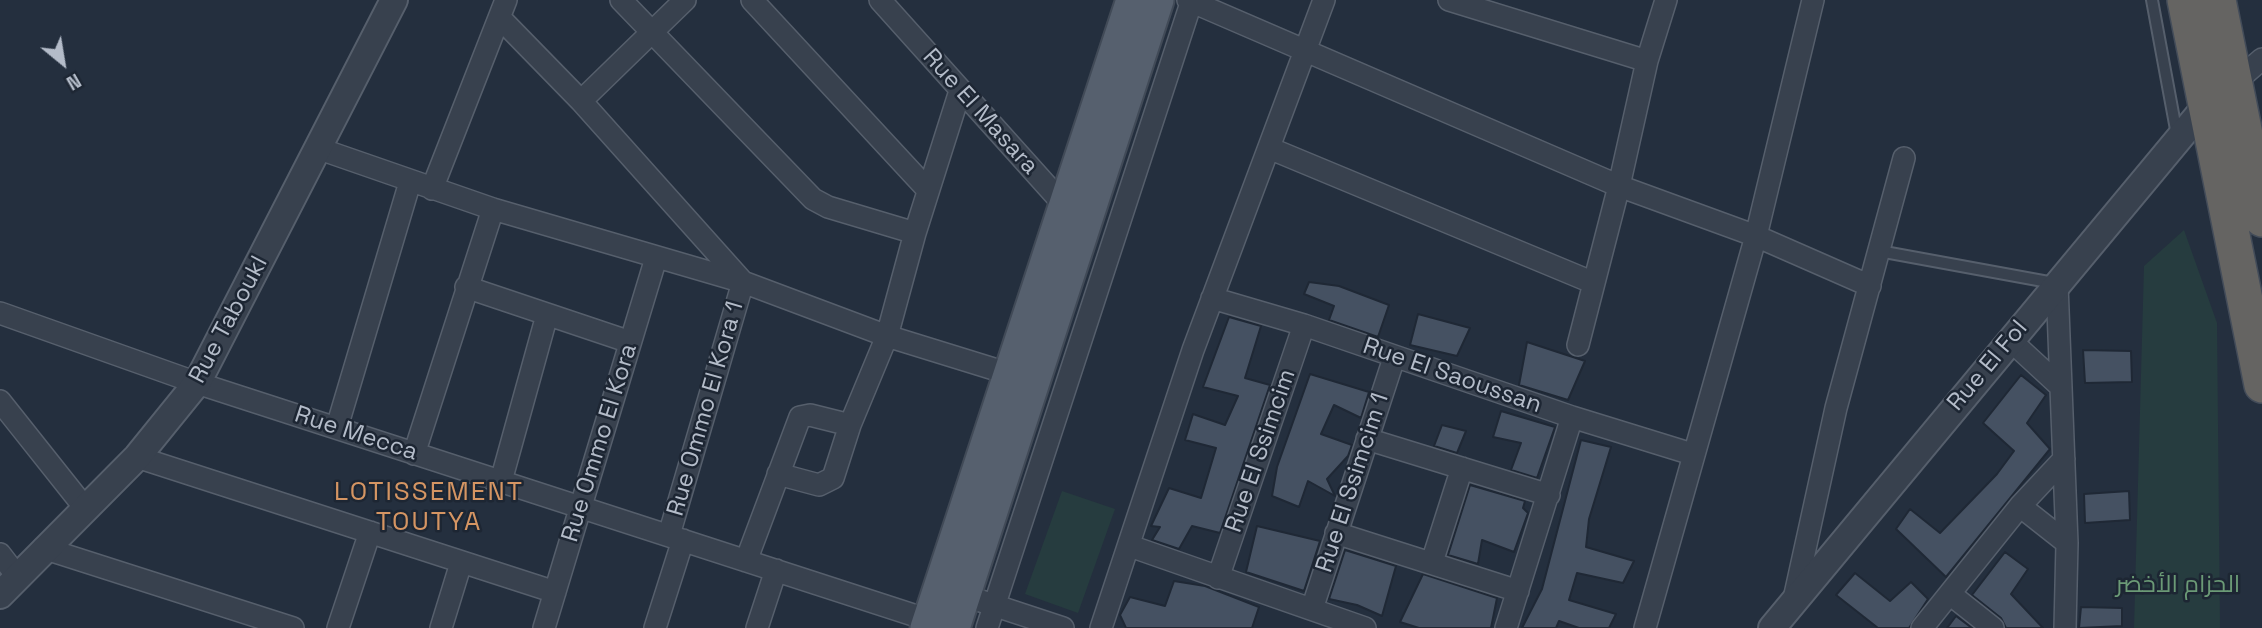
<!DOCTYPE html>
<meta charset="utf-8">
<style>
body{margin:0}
#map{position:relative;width:2262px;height:628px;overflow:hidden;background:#242f3e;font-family:"Space Grotesk",sans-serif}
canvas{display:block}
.north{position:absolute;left:28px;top:28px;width:70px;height:70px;-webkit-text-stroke:5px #1d2633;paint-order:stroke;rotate:150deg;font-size:19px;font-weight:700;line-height:28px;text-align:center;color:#b4bcc9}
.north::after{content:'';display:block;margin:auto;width:24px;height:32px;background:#b4bcc9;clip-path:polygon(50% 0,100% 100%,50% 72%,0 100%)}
</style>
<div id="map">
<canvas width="2262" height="628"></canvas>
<div class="north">N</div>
</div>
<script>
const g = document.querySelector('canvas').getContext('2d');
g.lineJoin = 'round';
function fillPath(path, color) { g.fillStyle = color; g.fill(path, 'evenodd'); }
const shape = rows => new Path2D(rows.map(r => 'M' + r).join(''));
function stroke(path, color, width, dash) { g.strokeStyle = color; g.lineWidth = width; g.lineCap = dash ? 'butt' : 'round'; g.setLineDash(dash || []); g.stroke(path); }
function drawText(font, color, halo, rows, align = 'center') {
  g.font = font + ' "Space Grotesk",Cairo,sans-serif'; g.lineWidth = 5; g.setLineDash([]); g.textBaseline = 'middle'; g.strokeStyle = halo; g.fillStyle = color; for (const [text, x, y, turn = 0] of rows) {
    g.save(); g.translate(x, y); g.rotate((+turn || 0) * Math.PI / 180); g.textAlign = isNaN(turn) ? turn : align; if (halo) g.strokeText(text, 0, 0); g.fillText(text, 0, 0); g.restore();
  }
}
fillPath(shape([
 [2184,230,2217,323,2220,628,2134,628,2144,266],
 [1062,491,1115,509,1078,613,1025,594]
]), '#263c3f');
const building = shape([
 [1309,282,1339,286,1389,305,1378,337,1329,320,1334,306,1304,294,1309,282],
 [1418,314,1470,328,1457,356,1410,345,1418,314],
 [1229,317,1261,326,1245,378,1270,385,1220,533,1192,526,1179,549,1152,540,1160,527,1151,526,1169,488,1201,498,1216,448,1185,440,1193,414,1225,425,1238,396,1203,387,1229,317],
 [1527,342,1585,361,1568,400,1519,385,1527,342],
 [2083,350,2131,351,2132,382,2085,383,2083,350],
 [1310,374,1369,392,1361,418,1334,405,1321,434,1352,445,1348,456,1327,479,1335,496,1308,481,1299,507,1272,496,1277,467,1310,374],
 [2021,375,2046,395,2027,423,2050,449,1946,577,1896,529,1910,509,1940,533,1997,474,2014,451,1983,423,2021,375],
 [1501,411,1555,427,1537,478,1511,470,1521,443,1493,437,1501,411],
 [1442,425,1466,431,1457,453,1434,446,1442,425],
 [1581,440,1611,447,1589,519,1586,547,1634,561,1623,583,1577,573,1569,600,1616,614,1609,628,1579,628,1559,621,1556,628,1522,628,1542,589,1581,440],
 [1470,485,1525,501,1523,508,1528,513,1514,552,1482,540,1478,564,1448,555,1470,485],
 [2129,491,2130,520,2085,523,2084,494,2129,491],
 [1257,526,1320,541,1304,591,1246,572,1257,526],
 [1345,550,1396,566,1382,616,1357,605,1329,599,1345,550],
 [2005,552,2028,569,2011,594,2043,628,2006,628,2001,618,1972,595,2005,552],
 [1855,573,1890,601,1911,582,1928,599,1909,628,1878,628,1836,595,1855,573],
 [1423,574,1497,598,1491,628,1419,628,1400,622,1423,574],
 [1174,581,1205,586,1259,607,1252,628,1126,628,1120,615,1130,597,1165,606,1174,581],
 [2081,607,2122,608,2122,626,2079,628,2081,607],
 [1956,616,1972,628,1947,628,1956,616]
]);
fillPath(building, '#455162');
stroke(building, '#1f2835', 2);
const service = shape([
 [2152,0,2177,135],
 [1879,251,2054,283]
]);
const minor = shape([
 [621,0,813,199,828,207,915,233],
 [752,0,928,190],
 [880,0,1065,206,1072,209],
 [1188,0,1619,186,1756,236,1870,286],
 [1449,0,1647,61],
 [500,18,581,101,743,282,669,535],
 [2233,84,2262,59],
 [581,101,685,0],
 [317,148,493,209,743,282,887,336,1010,374],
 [1269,148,1594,283],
 [432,189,506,0],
 [2057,284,2067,543,2065,628],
 [466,287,630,342],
 [1212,298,1304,325,1572,417,1692,454],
 [0,313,197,383,941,624],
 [2010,340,2061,387],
 [1578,345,1619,186,1647,61,1666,0],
 [0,401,85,508],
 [337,427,410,182],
 [1367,439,1549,495],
 [414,454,493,209],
 [137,457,555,592],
 [778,474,819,485,833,478,850,425,887,336,915,233,960,91],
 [501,481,547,315],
 [2020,506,2067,543],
 [1336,533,1518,591],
 [1130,546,1365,628],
 [43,548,293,628],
 [0,554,17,576],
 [746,561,800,417,810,415,850,425],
 [1432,562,1462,468],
 [1218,578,1304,325],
 [1950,594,1993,628],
 [1794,599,1836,408,1904,158],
 [981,601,1063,628],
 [1312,609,1394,358],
 [338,628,370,532],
 [441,628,461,563],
 [544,628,656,258],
 [655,628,683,540],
 [757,628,776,570],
 [987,628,1192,0],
 [1101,628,1193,350,1324,0],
 [1506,628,1572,417],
 [1645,628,1756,236,1813,0],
 [1922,628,2020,506,2064,459]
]);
const tertiary = shape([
 [0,595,137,457,197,383,394,0],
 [1772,628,2206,106]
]);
const primary = shape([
 [927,628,1133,0],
 [953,628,1157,0]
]);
const trunk = shape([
 [2185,0,2262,385],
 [2218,0,2262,219]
]);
stroke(service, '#565f6c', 14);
stroke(minor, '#565f6c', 24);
stroke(tertiary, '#565f6c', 30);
stroke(primary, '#414a57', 37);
stroke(trunk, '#434c59', 38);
stroke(service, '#38414e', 10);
stroke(minor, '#38414e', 21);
stroke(tertiary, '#38414e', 26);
stroke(primary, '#56606e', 33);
stroke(trunk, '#656462', 35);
drawText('24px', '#b4bcc9', '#1d2633', [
 ["Rue El Masara",980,112,48],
 ["Rue Taboukl",229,320,-62],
 ["Rue El Fol",1988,366,-50],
 ["Rue El Saoussan",1452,376,19],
 ["Rue Ommo El Kora 1",706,409,-74],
 ["Rue Mecca",356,434,18],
 ["Rue Ommo El Kora",600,443,-73],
 ["Rue El Ssimcim",1261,451,-71],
 ["Rue El Ssimcim 1",1353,483,-72]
]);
drawText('24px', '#6b9a76', '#1d2633', [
 ["الحزام الأخضر",2178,585]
]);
g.letterSpacing = '2px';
drawText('26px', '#d59563', '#1d2633', [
 ["LOTISSEMENT",429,493],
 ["TOUTYA",429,523]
]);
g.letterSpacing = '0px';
</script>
